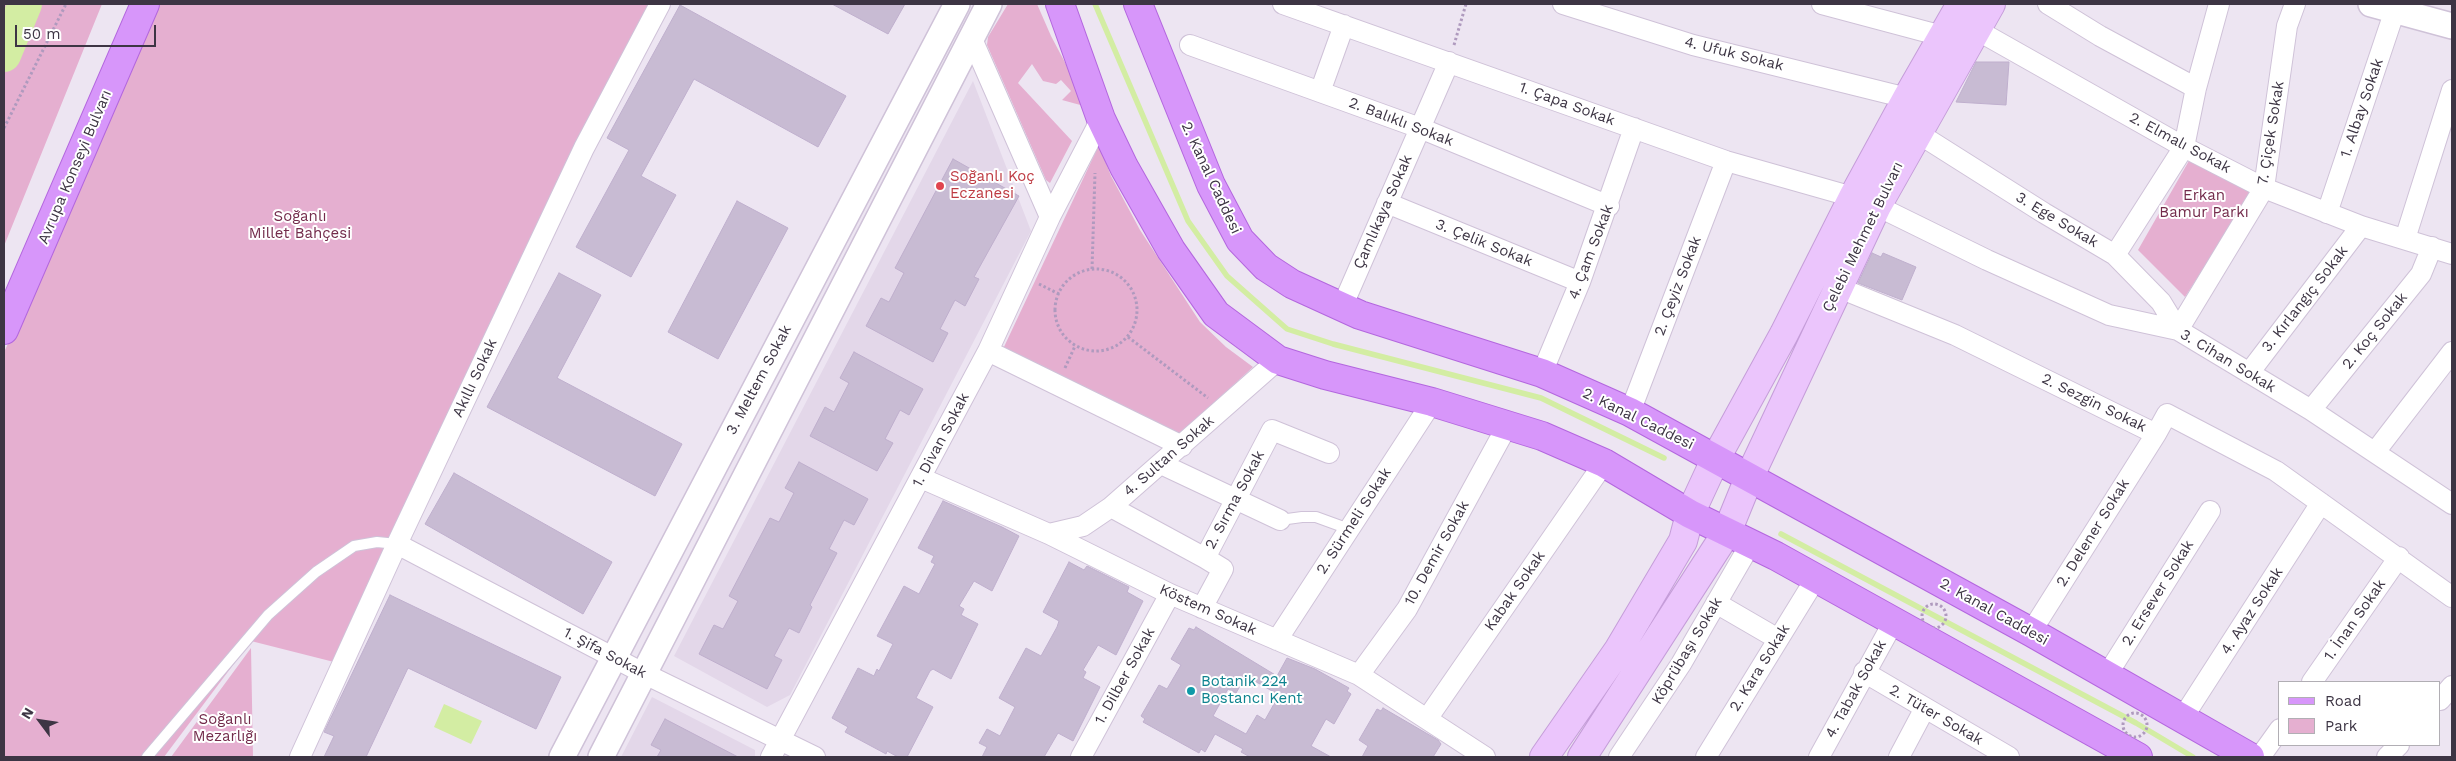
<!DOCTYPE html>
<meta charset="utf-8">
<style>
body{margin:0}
#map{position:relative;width:2456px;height:761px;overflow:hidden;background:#ede5f2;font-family:"Work Sans",sans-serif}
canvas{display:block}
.frame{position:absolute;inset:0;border:5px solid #3d3544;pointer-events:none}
.legend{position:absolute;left:2278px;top:681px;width:162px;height:65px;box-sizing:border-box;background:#fff;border:1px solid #b1aeb4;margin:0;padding:6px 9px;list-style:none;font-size:15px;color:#3d3544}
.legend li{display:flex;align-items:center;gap:10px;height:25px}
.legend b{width:25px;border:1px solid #b1aeb4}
.north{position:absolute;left:15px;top:696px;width:50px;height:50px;-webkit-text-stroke:4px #fff;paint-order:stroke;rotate:301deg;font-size:14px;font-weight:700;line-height:20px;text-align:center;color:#3d3544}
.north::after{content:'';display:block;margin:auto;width:18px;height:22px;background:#3d3544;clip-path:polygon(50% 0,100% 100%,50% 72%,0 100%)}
.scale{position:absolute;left:15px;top:25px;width:141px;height:22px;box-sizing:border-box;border:2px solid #3d3544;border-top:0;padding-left:6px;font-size:15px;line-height:18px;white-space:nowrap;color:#3d3544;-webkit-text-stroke:4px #fff;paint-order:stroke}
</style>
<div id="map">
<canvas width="2456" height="761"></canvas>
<div class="frame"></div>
<ul class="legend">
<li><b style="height:6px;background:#d796fa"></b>Road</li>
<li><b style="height:14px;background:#e5afd0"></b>Park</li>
</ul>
<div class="north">N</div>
<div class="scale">50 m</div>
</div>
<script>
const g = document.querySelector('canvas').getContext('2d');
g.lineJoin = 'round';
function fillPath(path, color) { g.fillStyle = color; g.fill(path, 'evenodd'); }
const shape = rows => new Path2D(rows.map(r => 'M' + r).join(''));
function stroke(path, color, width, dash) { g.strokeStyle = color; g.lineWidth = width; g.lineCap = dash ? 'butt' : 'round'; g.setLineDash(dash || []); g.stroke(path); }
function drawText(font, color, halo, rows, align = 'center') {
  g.font = font + ' "Work Sans",sans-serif'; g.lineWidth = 4; g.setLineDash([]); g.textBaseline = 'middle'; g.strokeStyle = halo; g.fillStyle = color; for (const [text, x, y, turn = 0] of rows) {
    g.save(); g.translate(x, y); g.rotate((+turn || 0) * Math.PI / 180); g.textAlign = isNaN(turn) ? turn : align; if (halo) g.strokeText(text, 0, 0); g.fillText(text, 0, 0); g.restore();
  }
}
fillPath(shape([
 [973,81,1031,231,790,695,767,707,674,656],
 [652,697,755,750,755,757,621,757]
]), '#e3d7e9');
fillPath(shape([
 [4,4,102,4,4,246],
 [155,4,658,4,334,662,251,641,164,757,4,757,4,352,20,319],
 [1008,4,1037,4,1051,36,1087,104,1084,106,1062,100,1071,91,1061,80,1056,84,1043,81,1032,64,1018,83,1072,141,1050,183,1046,180,987,45,988,37],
 [1099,145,1111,176,1140,230,1200,322,1226,347,1253,367,1180,434,1003,349],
 [2190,159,2253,191,2185,297,2138,250],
 [251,648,253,757,171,757]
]), '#e5afd0');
fillPath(shape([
 [444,704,482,721,471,744,434,727]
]), '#d3eda3');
stroke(shape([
 [1095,4,1188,221,1227,276,1287,329,1333,344,1541,398,1664,458],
 [1781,534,2136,723,2193,757]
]), '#d3eda3', 5.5);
stroke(shape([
 [4,55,25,4]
]), '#d3eda3', 34);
const building = shape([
 [832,4,905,4,888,34,832,4],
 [680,5,846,96,818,147,694,79,641,176,676,195,631,277,576,247,629,150,607,138,680,5],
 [1976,62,2009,62,2006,105,1956,102,1976,62],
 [953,159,1019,196,974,277,979,279,965,306,955,300,940,329,948,333,933,362,866,326,881,298,889,302,904,273,895,268,953,159],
 [737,201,788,228,718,359,668,332,737,201],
 [1872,253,1881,257,1883,253,1916,267,1902,300,1858,283,1872,253],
 [559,273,601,295,557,378,682,444,655,496,487,407,559,273],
 [854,352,923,389,909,415,900,410,885,439,893,443,877,471,810,436,825,407,834,412,849,383,840,378,854,352],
 [799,462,868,499,854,525,844,520,829,549,837,553,810,605,812,607,799,633,789,628,774,656,782,660,767,689,699,654,714,625,723,629,738,601,729,596,770,518,779,522,794,493,785,488,799,462],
 [454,473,612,562,583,614,425,524,454,473],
 [943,501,1002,527,1019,536,992,591,974,581,959,606,964,609,961,615,978,624,951,679,933,669,930,671,916,698,933,707,907,757,898,757,887,751,886,754,845,732,848,727,832,718,858,668,874,676,877,669,879,671,893,644,877,636,904,586,919,594,935,564,931,562,934,556,918,548,943,501],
 [1069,562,1084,570,1087,566,1129,587,1127,592,1143,601,1116,655,1098,645,1083,670,1086,672,1083,678,1100,687,1073,741,1058,733,1044,757,982,757,987,747,979,743,987,729,1000,736,1015,707,999,698,1026,648,1041,656,1057,627,1059,621,1043,612,1069,562],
 [390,595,561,677,536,729,408,668,366,757,324,757,334,736,324,732,390,595],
 [1196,627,1277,676,1287,658,1315,669,1349,688,1347,691,1351,694,1334,724,1326,719,1311,746,1331,757,1250,757,1241,752,1243,749,1215,734,1205,752,1201,749,1199,753,1143,722,1145,719,1141,716,1159,685,1167,689,1181,665,1171,659,1189,628,1194,630,1196,627],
 [1246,676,1279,695,1265,720,1257,715,1246,734,1213,716,1228,689,1236,693,1246,676],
 [1383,708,1438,740,1441,744,1433,757,1362,757,1368,746,1359,740,1377,709,1381,711,1383,708],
 [665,719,738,757,657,757,661,750,651,745,665,719]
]);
fillPath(building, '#c8bbd3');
stroke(building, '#bfafcd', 1);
const service = shape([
 [1280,520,1302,517,1316,517,1349,529],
 [147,757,268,615,316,572,354,546,377,542,397,544]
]);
const minor = shape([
 [1283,4,1726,161,1853,197],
 [1563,4,1693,45,1907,98],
 [1822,4,1942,36],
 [2048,4,2100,36,2196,88],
 [1975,29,2184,147,2264,188,2361,226,2452,254],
 [972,39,1050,217],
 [1190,45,1420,128,1609,206],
 [1320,92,1344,25],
 [1916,132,2044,213,2115,255,2161,302,2178,330,2264,188,2287,26,2295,4],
 [1387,203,1580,282],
 [1877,206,1987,260,2109,315,2178,330,2311,410,2452,504],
 [2327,213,2397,4],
 [2405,239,2452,90],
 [2115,255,2184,147,2196,88,2219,4],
 [1837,287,1955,335,2156,434,2167,414,2276,471,2452,597],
 [1342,307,1449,62],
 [988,351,1182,446],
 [1542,373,1580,282,1634,128],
 [2249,373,2361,226],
 [2311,410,2421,274,2432,247],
 [1630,412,1726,161],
 [2375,452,2452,352],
 [1161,464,1280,520],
 [921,478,1049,534,1170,594,1359,675,1485,757],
 [1111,507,1205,558,1272,430,1329,453],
 [1049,534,1083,526,1111,507,1278,360],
 [397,544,645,674,815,757],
 [1716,603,1778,639],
 [1202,608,1223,569,1205,558],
 [2031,632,2156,434],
 [1277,640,1432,402],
 [1864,672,2009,757],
 [1359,675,1407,609,1507,426],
 [2107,675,2210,511],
 [2312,682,2399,557],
 [2440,700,2452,686],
 [1427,719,1604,463],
 [2182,719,2321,503],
 [300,757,397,544,584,148,660,4],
 [771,757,988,351,1050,217,1101,119],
 [1081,757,1170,594],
 [1619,757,1681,664,1751,543],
 [1706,757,1816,578],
 [1819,757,1894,621],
 [1899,757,1925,708],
 [2260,757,2280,729],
 [2387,757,2399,745]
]);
const tertiary = shape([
 [2371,4,2452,26],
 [562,757,957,4],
 [601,757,989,4]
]);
const secondary = shape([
 [1544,757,1619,649,1683,541,1690,514,1716,458,1784,334,1853,197,1907,98,1961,4],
 [1582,757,1727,532,1749,478,1877,206,1991,4]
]);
const primary = shape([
 [1060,4,1101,119,1124,167,1171,250,1216,314,1278,360,1325,375,1432,402,1542,436,1604,463,1690,514,1776,556,2138,757],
 [1138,4,1211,185,1240,240,1266,267,1292,284,1360,315,1542,373,1630,412,2031,632,2250,757],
 [4,330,145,4]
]);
stroke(service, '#cfc2d8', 12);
stroke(minor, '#cfc2d8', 22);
stroke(tertiary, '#cfc2d8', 28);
stroke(secondary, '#c59dd9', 30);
stroke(primary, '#b367de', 30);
stroke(shape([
 [1454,45,1466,4],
 [4,128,66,4],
 [1092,269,1095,173],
 '1055 310a41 41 0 1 1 82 0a41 41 0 1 1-82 0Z',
 [1039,284,1059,294],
 [1128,337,1208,398],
 [1065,368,1075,346],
 '1922 616a12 12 0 1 1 24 0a12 12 0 1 1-24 0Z',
 '2123 725a12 12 0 1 1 24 0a12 12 0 1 1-24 0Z'
]), '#af9abe', 3, [2.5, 2.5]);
stroke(service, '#fff', 10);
stroke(minor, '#fff', 20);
stroke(tertiary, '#fff', 25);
stroke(secondary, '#ebc5fc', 28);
stroke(primary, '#d796fa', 28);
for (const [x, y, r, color] of [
 [940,186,5,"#e0444e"],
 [1191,691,5,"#0f9aa8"]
]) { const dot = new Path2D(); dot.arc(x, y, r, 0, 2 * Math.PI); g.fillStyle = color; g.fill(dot); stroke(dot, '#fff', 2); }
drawText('15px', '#3d3544', '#fff', [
 ["4. Ufuk Sokak",1734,54,14],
 ["1. Çapa Sokak",1567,104,20],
 ["1. Albay Sokak",2362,108,-71],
 ["2. Balıklı Sokak",1401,122,21],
 ["7. Çiçek Sokak",2271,133,-81],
 ["2. Elmalı Sokak",2180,143,28],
 ["Avrupa Konseyi Bulvarı",75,167,-67],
 ["2. Kanal Caddesi",1211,178,65],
 ["Çamlıkaya Sokak",1383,212,-66],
 ["3. Ege Sokak",2057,220,31],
 ["Çelebi Mehmet Bulvarı",1863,237,-64],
 ["3. Çelik Sokak",1484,243,22],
 ["4. Çam Sokak",1591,252,-69],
 ["2. Çeyiz Sokak",1678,286,-69],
 ["3. Kırlangıç Sokak",2305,299,-52],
 ["2. Koç Sokak",2375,331,-51],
 ["3. Cihan Sokak",2228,361,31],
 ["Akıllı Sokak",475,378,-65],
 ["3. Meltem Sokak",759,380,-62],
 ["2. Sezgin Sokak",2094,403,26],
 ["2. Kanal Caddesi",1638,419,26],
 ["1. Divan Sokak",941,440,-62],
 ["4. Sultan Sokak",1169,456,-41],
 ["2. Sırma Sokak",1235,500,-62],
 ["2. Sürmeli Sokak",1354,521,-57],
 ["2. Delener Sokak",2093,533,-58],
 ["10. Demir Sokak",1437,553,-61],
 ["Kabak Sokak",1515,591,-55],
 ["2. Ersever Sokak",2158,593,-58],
 ["Köstem Sokak",1208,610,24],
 ["4. Ayaz Sokak",2252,611,-57],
 ["2. Kanal Caddesi",1994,612,29],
 ["1. İnan Sokak",2355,620,-55],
 ["Köprübaşı Sokak",1687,651,-59],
 ["1. Şifa Sokak",605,653,28],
 ["2. Kara Sokak",1760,668,-58],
 ["1. Dilber Sokak",1125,676,-61],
 ["4. Tabak Sokak",1856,689,-61],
 ["2. Tüter Sokak",1936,715,30]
]);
drawText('15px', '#be3a42', '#fff', [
 ["Soğanlı Koç",950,177],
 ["Eczanesi",950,194]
], 'left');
drawText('15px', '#732b4b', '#fff', [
 ["Erkan",2204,196],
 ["Bamur Parkı",2204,213],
 ["Soğanlı",300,217],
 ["Millet Bahçesi",300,234],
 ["Soğanlı",225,720],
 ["Mezarlığı",225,737]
]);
drawText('15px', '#0d838f', '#fff', [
 ["Botanik 224",1201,682],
 ["Bostancı Kent",1201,699]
], 'left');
</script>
